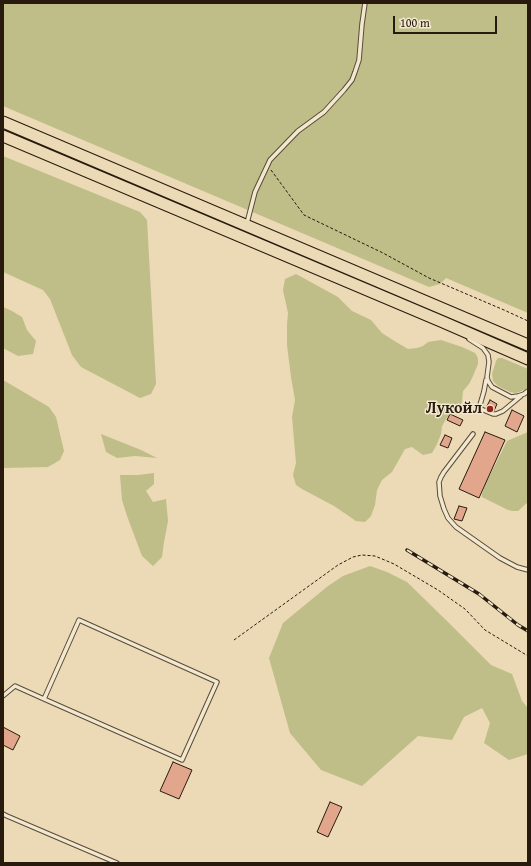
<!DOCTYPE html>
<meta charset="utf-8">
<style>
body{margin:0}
#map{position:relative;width:531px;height:866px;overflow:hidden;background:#ebdab5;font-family:"Gentium Book Plus",serif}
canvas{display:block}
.frame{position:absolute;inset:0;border:4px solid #281b0e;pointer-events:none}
.scale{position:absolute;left:393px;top:16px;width:104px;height:18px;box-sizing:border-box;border:2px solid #281b0e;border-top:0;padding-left:5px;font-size:12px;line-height:14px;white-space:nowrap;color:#281b0e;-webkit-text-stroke:3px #f2e7cf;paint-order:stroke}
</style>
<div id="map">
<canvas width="531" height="866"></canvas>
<div class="frame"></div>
<div class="scale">100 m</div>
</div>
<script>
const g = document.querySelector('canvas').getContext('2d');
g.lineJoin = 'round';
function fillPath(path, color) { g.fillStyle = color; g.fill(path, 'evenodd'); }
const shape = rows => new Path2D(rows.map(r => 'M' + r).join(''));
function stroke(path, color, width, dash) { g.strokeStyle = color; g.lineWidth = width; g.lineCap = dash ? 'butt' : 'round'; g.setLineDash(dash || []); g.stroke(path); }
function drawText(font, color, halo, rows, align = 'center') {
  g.font = font + ' "Gentium Book Plus",serif'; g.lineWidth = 3; g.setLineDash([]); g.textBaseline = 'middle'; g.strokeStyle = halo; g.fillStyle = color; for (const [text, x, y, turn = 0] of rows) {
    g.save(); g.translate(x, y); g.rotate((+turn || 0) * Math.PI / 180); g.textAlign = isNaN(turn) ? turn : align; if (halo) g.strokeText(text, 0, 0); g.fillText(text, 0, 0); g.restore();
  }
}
fillPath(shape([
 [3,3,528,3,528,313,446,278,440,284,429,287,3,106],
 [3,156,140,212,147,220,156,384,151,394,140,398,81,367,72,355,50,299,43,290,3,272],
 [296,274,338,297,352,311,371,320,382,333,396,342,408,349,417,348,423,346,428,342,441,340,462,347,475,353,477,356,478,359,478,364,473,376,469,384,463,391,462,402,460,407,455,411,450,413,446,419,442,426,441,434,437,444,432,453,423,455,412,447,405,449,392,472,382,480,377,490,375,505,371,516,365,522,356,521,334,506,302,489,296,485,293,475,296,463,292,417,295,400,291,377,287,345,287,325,288,313,283,290,285,279],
 [3,307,12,311,22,317,27,330,36,341,33,354,18,356,3,348],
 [498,358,502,358,528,369,528,386,526,389,519,392,515,393,510,392,498,386,493,381,492,374,496,361],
 [3,380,49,407,56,417,64,451,60,460,48,467,3,468],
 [528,432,528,502,518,511,513,511,508,510,482,497,482,494,487,481,507,441],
 [101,434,141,450,157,458,135,456,117,458,106,452],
 [154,473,154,484,146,491,153,502,166,499,168,521,164,542,162,557,153,566,142,556,127,516,122,500,120,475,138,475],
 [370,566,387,572,407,582,449,623,491,665,512,674,522,701,528,708,528,754,509,760,484,743,490,723,482,708,464,717,452,740,418,736,362,786,321,770,290,733,269,658,283,623,328,586,343,576]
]), '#bfbd88');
const building = shape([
 [490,400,497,404,494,411,486,408,490,400],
 [512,410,524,416,517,432,505,426,512,410],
 [450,414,463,420,460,426,447,420,450,414],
 [485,432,505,440,479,498,459,489,485,432],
 [445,435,452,438,448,448,440,445,445,435],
 [459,506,467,508,462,521,454,519,459,506],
 [3,727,20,736,13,750,3,745,3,727],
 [173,762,192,770,179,799,160,791,173,762],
 [330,802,342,807,328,837,317,832,330,802]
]);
fillPath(building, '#e2a68d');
stroke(building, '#281b0e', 1);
const service = shape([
 [247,223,255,192,270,160,298,131,324,112,344,90,352,80,355,72,359,60,362,24,365,3],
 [469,339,483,348,488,355,489,362,487,377,488,381,492,387,511,397,518,396,524,394,528,391],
 [486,380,484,391,480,405,481,409,493,414,496,414,503,411,521,396],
 [473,434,444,472,441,477,439,482,440,496,444,509,448,518,456,527,500,558,517,567,528,570],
 [3,696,15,686,44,699,182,760,217,682,79,620,44,699],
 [3,814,7,816,117,863]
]);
const trunk = shape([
 [3,122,528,345],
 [3,136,443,322,528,359]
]);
stroke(service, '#594b38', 5.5);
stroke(trunk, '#281b0e', 13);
stroke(shape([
 [271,170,304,215,383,253,429,278,504,310,528,321],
 [234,640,338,565,353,557,362,555,375,556,394,564,438,590,465,609,485,630,528,656]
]), '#281b0e', 1, [3, 2]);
stroke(service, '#f2e7cf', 3.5);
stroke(trunk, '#ebdab5', 11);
const rail = shape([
 [407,550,479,594,518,625,528,631]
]);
stroke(rail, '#281b0e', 3.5);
stroke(rail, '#f2e7cf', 2, [6]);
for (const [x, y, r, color] of [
 [490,409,4,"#8f2418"]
]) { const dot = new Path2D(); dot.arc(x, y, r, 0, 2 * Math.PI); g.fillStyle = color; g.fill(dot); stroke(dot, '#f2e7cf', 1.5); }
drawText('bold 16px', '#281b0e', '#f2e7cf', [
 ["Лукойл",482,409]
], 'right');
</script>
